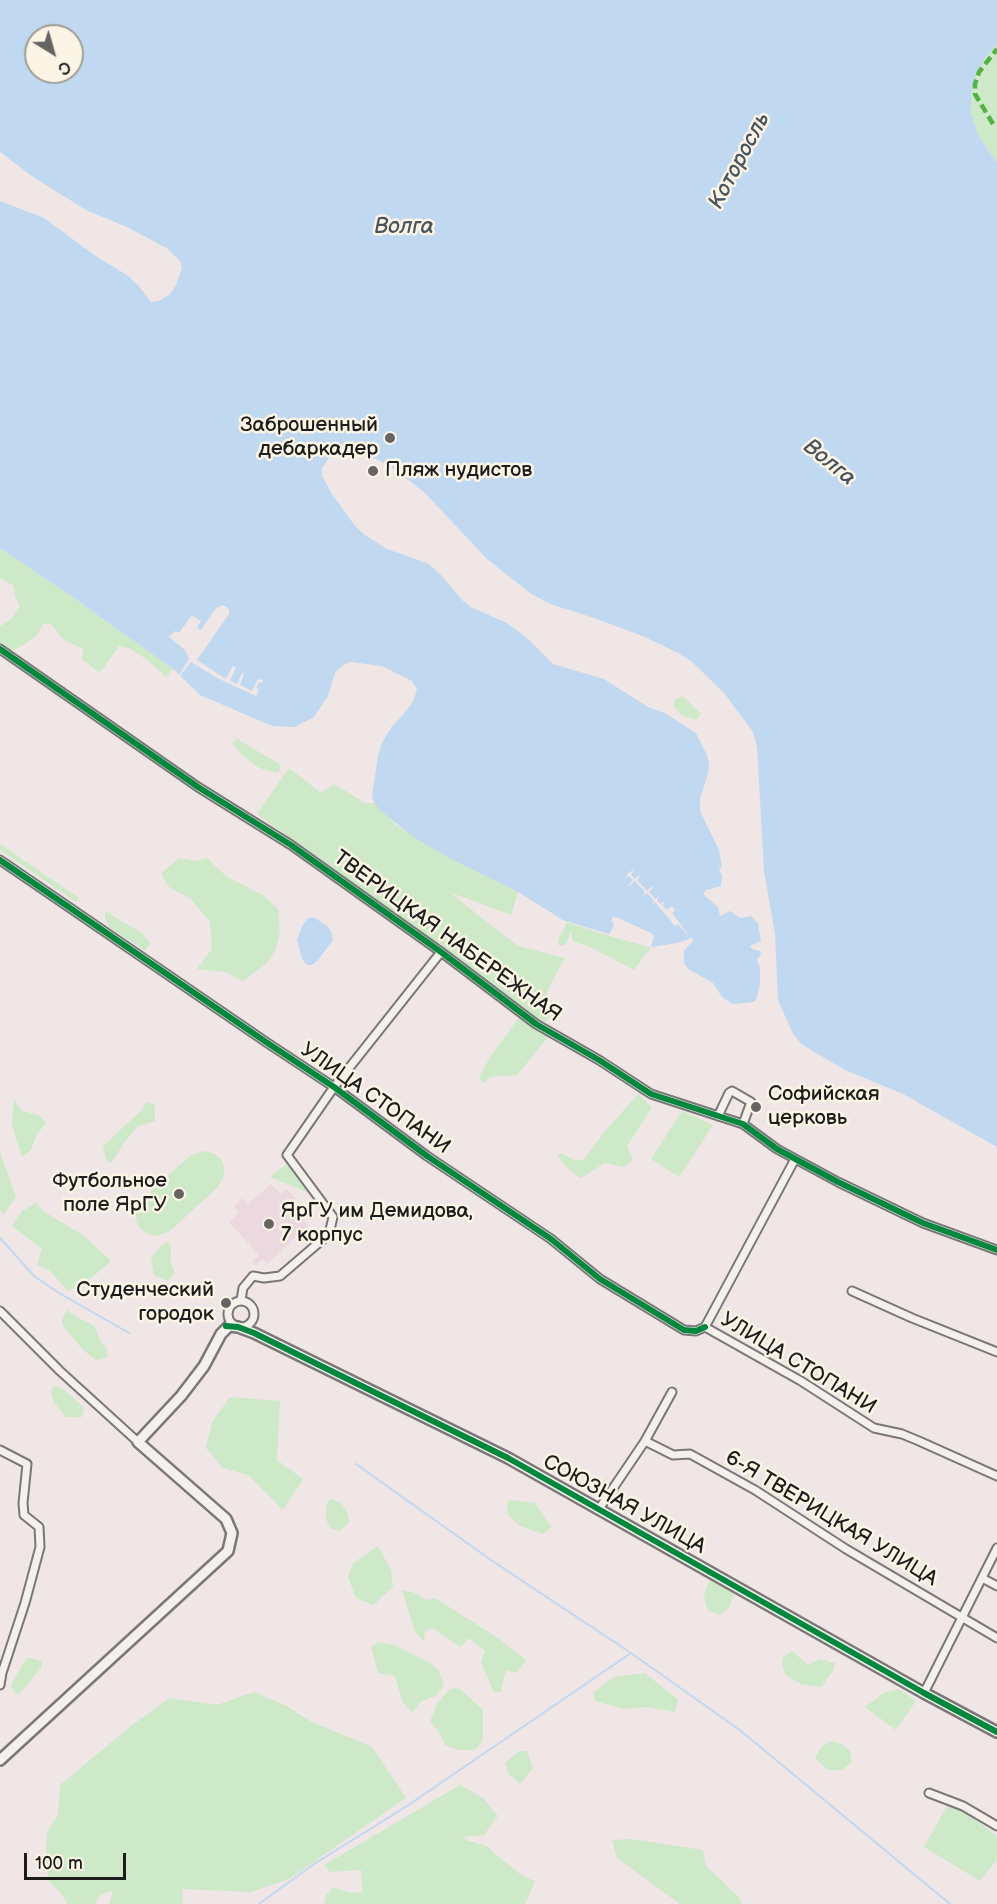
<!DOCTYPE html>
<meta charset="utf-8">
<style>
body{margin:0}
#map{position:relative;width:997px;height:1904px;overflow:hidden;background:#f0e6e6;font-family:"Balsamiq Sans",sans-serif}
canvas{display:block}
.north{position:absolute;left:24px;top:24px;width:60px;height:60px;box-sizing:border-box;background:#fcf5e5;border:2px solid #a29e95;border-radius:50%;rotate:143deg;font-size:16px;font-weight:700;line-height:24px;text-align:center;color:#1c1c1c}
.north::after{content:'';display:block;margin:auto;width:21px;height:27px;background:#666363;clip-path:polygon(50% 0,100% 100%,50% 72%,0 100%)}
.scale{position:absolute;left:24px;top:1853px;width:102px;height:27px;box-sizing:border-box;border:3px solid #1c1c1c;border-top:0;padding-left:8px;font-size:18px;line-height:21px;white-space:nowrap;color:#1c1c1c;-webkit-text-stroke:4px #fcf5e5;paint-order:stroke}
</style>
<div id="map">
<canvas width="997" height="1904"></canvas>
<div class="north">С</div>
<div class="scale">100 m</div>
</div>
<script>
const g = document.querySelector('canvas').getContext('2d');
g.lineJoin = 'round';
function fillPath(path, color) { g.fillStyle = color; g.fill(path, 'evenodd'); }
const shape = rows => new Path2D(rows.map(r => 'M' + r).join(''));
function stroke(path, color, width, dash) { g.strokeStyle = color; g.lineWidth = width; g.lineCap = dash ? 'butt' : 'round'; g.setLineDash(dash || []); g.stroke(path); }
function drawText(font, color, halo, rows, align = 'center') {
  g.font = font + ' "Balsamiq Sans",sans-serif'; g.lineWidth = 5; g.setLineDash([]); g.textBaseline = 'middle'; g.strokeStyle = halo; g.fillStyle = color; for (const [text, x, y, turn = 0] of rows) {
    g.save(); g.translate(x, y); g.rotate((+turn || 0) * Math.PI / 180); g.textAlign = isNaN(turn) ? turn : align; if (halo) g.strokeText(text, 0, 0); g.fillText(text, 0, 0); g.restore();
  }
}
fillPath(shape([
 [271,1184,281,1194,287,1189,295,1198,289,1204,309,1226,305,1229,311,1235,306,1239,300,1233,267,1264,263,1259,256,1265,253,1261,259,1255,229,1222,239,1213,234,1206,242,1198,248,1204]
]), '#ebd9df');
fillPath(shape([
 [997,44,997,163,978,135,971,113,971,103,972,87,977,73,985,58],
 [0,548,74,598,173,669,166,677,149,661,129,648,119,646,100,673,82,659,83,649,64,640,51,624,43,624,37,635,22,646,9,652,0,648,0,626,11,619,20,606,15,597,14,586,0,578],
 [683,696,701,714,696,720,682,715,673,706,676,699],
 [237,739,281,765,278,773,259,768,240,753,232,743],
 [289,768,321,793,334,784,365,803,374,803,396,825,413,836,451,859,518,892,511,915,449,892,518,946,565,958,546,993,557,1007,543,1024,257,814],
 [0,844,79,898,76,902,0,850],
 [179,858,196,861,207,858,226,876,264,896,278,909,280,931,276,949,266,964,243,981,225,972,197,969,212,949,210,922,190,898,169,887,161,874],
 [109,911,113,916,142,933,150,943,145,951,109,927,105,918,105,913],
 [567,922,609,936,651,947,634,970,592,948,573,941,571,932,566,944,559,946,558,940],
 [520,1016,549,1036,517,1075,490,1077,484,1083,479,1078,490,1057],
 [638,1094,652,1108,627,1146,633,1160,623,1167,605,1163,581,1178,568,1169,558,1156,560,1153,574,1160,583,1160,606,1130],
 [14,1099,22,1111,39,1115,46,1123,37,1134,31,1150,22,1157,12,1125],
 [146,1102,155,1105,155,1121,137,1127,127,1139,111,1163,106,1160,103,1147,121,1129,143,1109],
 [682,1111,713,1125,679,1177,651,1159],
 [203,1151,213,1153,221,1159,224,1167,224,1176,218,1187,170,1231,157,1236,148,1234,141,1229,136,1221,136,1211,142,1199,191,1155],
 [0,1152,16,1197,4,1214,0,1210],
 [287,1164,307,1189,307,1192,270,1177],
 [36,1203,43,1211,84,1236,111,1261,88,1281,68,1291,49,1270,37,1265,42,1249,12,1226,22,1211],
 [168,1242,171,1245,171,1262,175,1274,167,1281,154,1275,151,1257,162,1245],
 [67,1310,76,1317,90,1323,96,1329,100,1340,107,1349,107,1358,96,1360,83,1350,62,1324,63,1317],
 [54,1385,65,1390,84,1408,82,1417,66,1417,54,1403,51,1392],
 [230,1397,280,1401,277,1460,303,1479,283,1510,248,1475,223,1468,206,1448,212,1422],
 [330,1499,333,1499,342,1504,347,1512,349,1522,340,1531,330,1528,326,1519,326,1507],
 [510,1500,535,1503,551,1527,543,1534,520,1526,508,1515,507,1504],
 [378,1546,391,1570,393,1587,373,1605,356,1598,348,1577,353,1563],
 [711,1581,725,1586,734,1594,729,1608,720,1615,709,1611,706,1606,704,1595,708,1584],
 [402,1590,415,1593,426,1600,435,1598,498,1638,526,1660,517,1673,506,1670,501,1691,494,1693,481,1662,485,1651,469,1638,460,1647,432,1628,424,1632,425,1642,415,1632],
 [378,1642,394,1645,430,1663,439,1671,444,1686,436,1696,422,1701,412,1713,402,1701,395,1676,378,1673,371,1647],
 [792,1651,808,1665,820,1659,835,1663,833,1671,821,1687,801,1684,786,1675,782,1665,783,1657],
 [27,1657,42,1661,41,1668,20,1693,15,1694,11,1685],
 [645,1673,678,1700,675,1712,646,1707,624,1709,594,1701,594,1692,614,1677],
 [459,1688,483,1710,483,1740,475,1750,459,1750,445,1745,439,1732,430,1721,437,1704,450,1689],
 [899,1689,916,1701,896,1730,865,1707,885,1692],
 [254,1692,287,1706,310,1721,372,1747,406,1798,289,1879,251,1892,182,1889,183,1904,109,1904,113,1891,101,1894,95,1904,67,1904,64,1897,49,1881,46,1852,47,1831,58,1815,60,1785,132,1725,169,1698,217,1705],
 [832,1741,842,1744,850,1751,852,1762,842,1770,828,1770,815,1758,822,1746],
 [519,1751,527,1751,533,1768,520,1784,509,1774,505,1763],
 [460,1785,483,1798,498,1816,484,1835,461,1837,469,1841,487,1846,496,1855,524,1877,535,1881,525,1904,324,1904,326,1895,333,1887,348,1892,362,1893,361,1870,330,1872,324,1865],
 [947,1806,964,1811,997,1836,997,1860,980,1881,924,1847],
 [631,1839,703,1850,706,1866,739,1897,742,1904,680,1904,617,1858,612,1840]
]), '#cde9c8');
fillPath(shape([
 [0,0,997,0,997,44,985,58,977,73,972,87,971,103,971,113,978,135,997,163,997,1147,903,1094,845,1070,801,1044,792,1032,778,1000,775,934,764,871,757,747,753,732,724,693,691,661,678,653,645,637,594,618,550,604,530,593,487,559,424,492,390,466,376,459,354,452,329,458,322,468,322,476,332,494,355,526,365,535,387,549,429,564,441,575,462,600,471,607,507,623,527,638,553,664,604,679,648,707,665,713,696,733,707,755,709,764,708,773,700,799,700,811,719,850,722,867,719,869,722,876,721,886,706,890,703,894,718,907,720,916,730,911,740,918,751,916,758,923,761,941,750,946,752,949,760,951,761,954,757,960,760,968,760,984,756,1000,753,1002,733,1004,722,997,713,983,688,969,684,963,684,951,693,941,692,938,677,943,651,947,563,920,518,892,451,859,412,836,381,811,374,803,372,796,378,756,382,743,392,726,402,716,413,702,417,689,412,681,382,666,350,662,342,666,335,673,328,696,314,717,295,727,272,726,200,695,173,669,74,598,0,548,0,201,44,218,97,257,127,275,138,285,151,302,159,301,170,294,176,285,182,268,180,261,168,249,127,227,86,210,33,177,0,152],
 [36,36,72,36,72,72,36,72],
 [313,917,326,925,331,931,333,940,318,960,312,965,307,965,302,959,297,940,302,926,308,918]
]), '#c0d9f1');
fillPath(shape([
 [223,605,229,609,229,614,197,660,226,679,233,666,236,667,230,681,237,684,242,673,244,674,240,685,252,691,258,679,263,680,262,683,259,682,256,688,259,689,256,696,219,679,191,662,180,676,179,675,189,659,185,650,169,637,175,631,179,633,192,615,201,621,197,628,201,630,216,608],
 [634,869,631,875,635,879,639,875,640,876,637,880,647,891,652,886,653,888,649,892,655,899,660,895,657,900,660,904,665,900,662,905,667,910,672,906,675,910,672,913,691,938,678,924,675,926,655,902,650,906,654,901,647,893,642,897,645,892,635,881,629,886,628,885,633,880,629,876,623,880,628,875,626,873,629,873],
 [613,917,616,917,651,933,654,936,651,947,609,936,613,926,614,923,611,921]
]), '#f0e6e6');
stroke(shape([
 [0,1238,34,1276,59,1293,129,1333],
 [356,1464,491,1560,631,1653,741,1731,950,1904],
 [259,1904,314,1864,407,1806,631,1653]
]), '#c0d9f1', 2);
const street = shape([
 [0,649,198,787,291,845,441,952,536,1024,599,1060,651,1094,743,1124,777,1149,838,1182,923,1223,997,1250],
 [0,860,266,1042,334,1087,427,1156,551,1239,600,1279,684,1330,696,1331,705,1327],
 [718,1116,729,1093,732,1091,751,1102,743,1124],
 [852,1291,912,1318,997,1352],
 [241,1300,243,1288,253,1276,264,1278,280,1276,329,1234,333,1217,287,1155,334,1087,441,952],
 '228 1314a13 13 0 1 1 26 0a13 13 0 1 1-26 0Z',
 [0,1311,60,1371,138,1442],
 [705,1327,801,1381,874,1428,902,1434,919,1441,997,1476],
 [705,1327,795,1159],
 [645,1441,673,1455,690,1454,755,1490,846,1549,997,1638],
 [0,1450,27,1464,23,1503,24,1515,39,1527,40,1547,25,1603,2,1673,0,1685],
 [599,1509,645,1441,672,1392],
 [982,1578,997,1586],
 [924,1693,997,1548],
 [929,1793,963,1806,997,1826]
]);
const secondary = shape([
 [0,1760,228,1551,232,1533,226,1519,138,1442,181,1396,204,1366,221,1334,229,1326,238,1327,254,1333,508,1458,924,1693,997,1732]
]);
stroke(street, '#7b7777', 11);
stroke(secondary, '#7b7777', 14);
stroke(street, '#f4f0eb', 7);
stroke(secondary, '#f4f0eb', 9);
stroke(shape([
 [993,124,975,94,975,84,979,72,997,49]
]), '#55b145', 4.5, [9, 4.5]);
stroke(shape([
 [0,649,198,787,291,845,441,952,536,1024,599,1060,651,1094,743,1124,777,1149,838,1182,923,1223,997,1250],
 [0,860,266,1042,334,1087,427,1156,551,1239,600,1279,684,1330,696,1331,705,1327],
 [226,1326,238,1327,254,1333,508,1458,924,1693,997,1732]
]), '#00873e', 6);
for (const [x, y, r, color] of [
 [390,438,6,"#666363"],
 [373,471,6,"#666363"],
 [756,1107,6,"#666363"],
 [179,1194,6,"#666363"],
 [269,1224,6,"#666363"],
 [226,1303,6,"#666363"]
]) { const dot = new Path2D(); dot.arc(x, y, r, 0, 2 * Math.PI); g.fillStyle = color; g.fill(dot); stroke(dot, '#fcf5e5', 2); }
drawText('21px', '#1c1c1c', '#fcf5e5', [
 ["Заброшенный",378,426],
 ["дебаркадер",378,450],
 ["Пляж нудистов",385,471,"left"],
 ["Софийская",768,1095,"left"],
 ["церковь",768,1119,"left"],
 ["Футбольное",167,1182],
 ["поле ЯрГУ",167,1206],
 ["ЯрГУ им Демидова,",281,1212,"left"],
 ["7 корпус",281,1236,"left"],
 ["Студенческий",214,1291],
 ["городок",214,1315]
], 'right');
drawText('21px', '#1c1c1c', '#fcf5e5', [
 ["ТВЕРИЦКАЯ НАБЕРЕЖНАЯ",447,937,36],
 ["УЛИЦА СТОПАНИ",375,1099,35],
 ["УЛИЦА СТОПАНИ",798,1364,31],
 ["СОЮЗНАЯ УЛИЦА",624,1505,29],
 ["6-Я ТВЕРИЦКАЯ УЛИЦА",831,1519,31]
]);
drawText('italic 22px', '#47535d', '#fcf5e5', [
 ["Которосль",740,161,-62],
 ["Волга",404,227],
 ["Волга",829,463,39]
]);
</script>
